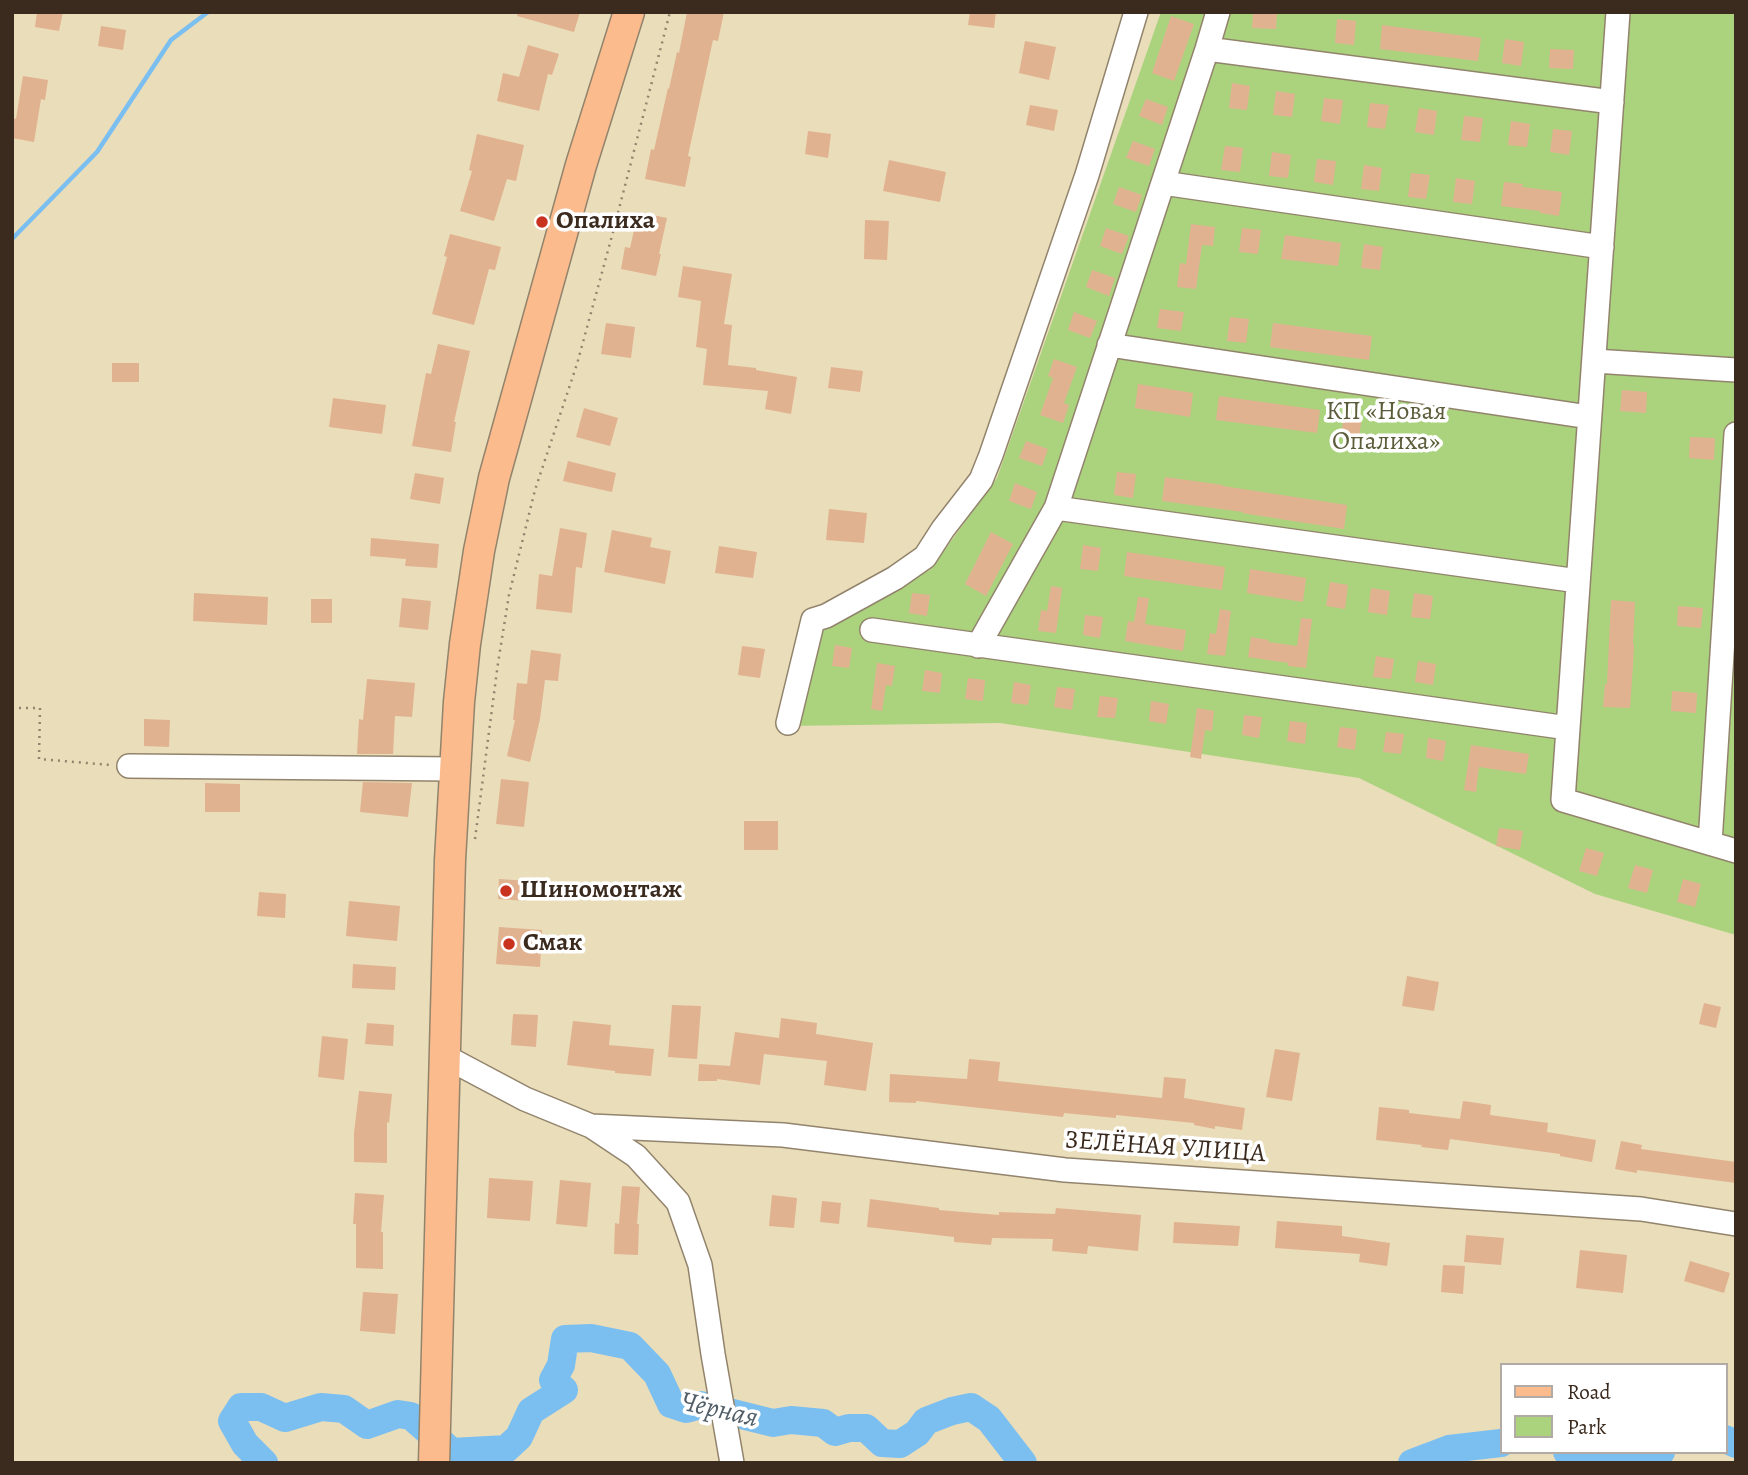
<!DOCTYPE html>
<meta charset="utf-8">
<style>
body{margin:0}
#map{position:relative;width:1748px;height:1475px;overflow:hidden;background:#eaddba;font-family:Alegreya,serif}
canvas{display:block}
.frame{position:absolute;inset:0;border:14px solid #3b2a1e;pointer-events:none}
.legend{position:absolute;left:1500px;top:1363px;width:228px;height:91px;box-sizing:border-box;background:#fff;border:2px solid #b1aaa5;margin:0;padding:9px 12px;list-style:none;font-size:21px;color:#3b2a1e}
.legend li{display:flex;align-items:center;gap:14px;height:35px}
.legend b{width:35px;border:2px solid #b1aaa5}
</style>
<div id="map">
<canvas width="1748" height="1475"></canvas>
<div class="frame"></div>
<ul class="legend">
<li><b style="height:9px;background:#fbbb8d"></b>Road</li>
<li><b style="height:19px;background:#abd37e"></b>Park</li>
</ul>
</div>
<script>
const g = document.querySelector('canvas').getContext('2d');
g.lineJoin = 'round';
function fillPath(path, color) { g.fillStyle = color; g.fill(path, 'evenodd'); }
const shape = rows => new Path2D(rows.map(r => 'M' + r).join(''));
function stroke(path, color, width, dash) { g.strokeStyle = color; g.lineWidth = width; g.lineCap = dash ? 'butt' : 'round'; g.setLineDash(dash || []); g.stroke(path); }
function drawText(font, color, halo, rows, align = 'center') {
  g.font = font + ' Alegreya,serif'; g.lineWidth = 7; g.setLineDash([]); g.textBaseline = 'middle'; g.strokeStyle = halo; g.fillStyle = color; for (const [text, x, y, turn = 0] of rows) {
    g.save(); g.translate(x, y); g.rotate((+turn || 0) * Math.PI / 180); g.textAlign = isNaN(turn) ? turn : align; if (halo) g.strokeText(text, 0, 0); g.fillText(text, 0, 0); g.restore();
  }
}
fillPath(shape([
 [1161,12,1736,12,1736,935,1595,894,1359,778,1000,723,785,726,810,617,930,570,997,478]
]), '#abd37e');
stroke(shape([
 [12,239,97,152,171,40,208,12]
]), '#7bbff1', 4.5);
stroke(shape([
 [1725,1439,1736,1444],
 [1567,1452,1618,1463],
 [264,1463,245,1444,232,1421,241,1407,261,1407,285,1418,321,1407,344,1409,367,1425,398,1414,411,1416,452,1452,506,1449,519,1437,531,1411,564,1390,553,1380,561,1365,565,1339,591,1338,630,1346,657,1374,671,1404,686,1409,701,1405,773,1423,791,1420,823,1423,835,1432,849,1428,866,1428,882,1443,900,1444,917,1433,926,1421,952,1411,971,1407,989,1419,1023,1463],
 [1412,1463,1449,1449,1501,1443],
 [1620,1463,1661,1452]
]), '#7bbff1', 28);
fillPath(shape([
 [37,12,63,12,59,31,35,27],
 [518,12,580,12,574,32,517,16],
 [687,12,724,12,718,41,713,40,688,156,691,157,685,187,645,179,651,149,654,150,668,88,669,89,677,52,679,53],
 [970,12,996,12,994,28,968,25],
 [1253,12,1277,12,1276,29,1252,28],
 [1171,16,1194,24,1174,81,1152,73],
 [1337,19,1356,21,1354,45,1335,43],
 [1382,25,1481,38,1478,61,1380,49],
 [101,26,126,30,123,50,98,46],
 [1505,39,1524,42,1521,66,1502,63],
 [1025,41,1056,47,1049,80,1019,73],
 [528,45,559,54,552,75,548,74,539,111,497,101,503,73,519,77],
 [1550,49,1574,50,1573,69,1549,68],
 [23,76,48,80,45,100,41,99,34,142,12,138,12,118,16,119],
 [1232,83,1250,86,1247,110,1229,108],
 [1276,91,1295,94,1292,117,1273,115],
 [1324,98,1343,100,1340,124,1321,121],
 [1146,99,1168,107,1162,125,1139,116],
 [1370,103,1389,105,1385,129,1367,127],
 [1030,105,1058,110,1054,131,1026,125],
 [1419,108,1437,111,1434,135,1415,132],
 [1464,116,1483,118,1480,142,1461,140],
 [1511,121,1530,124,1527,147,1508,145],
 [1553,129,1572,131,1569,155,1550,152],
 [808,131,831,134,828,158,805,154],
 [477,134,524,145,516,181,507,179,494,221,460,211,472,171,469,170],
 [1133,141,1155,149,1149,166,1126,158],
 [1225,146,1243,148,1240,172,1221,170],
 [1272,152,1291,155,1288,178,1269,176],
 [1317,159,1336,161,1333,185,1314,182],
 [889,160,946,172,940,202,883,191],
 [1364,165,1382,168,1379,191,1361,189],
 [1411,173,1430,175,1426,199,1408,197],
 [1456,178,1475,181,1472,204,1453,202],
 [1504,182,1523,184,1522,187,1562,192,1559,216,1540,213,1540,211,1501,206],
 [1119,187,1142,195,1136,212,1113,204],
 [638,212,667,218,659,254,661,254,656,276,621,269,625,247,630,248],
 [865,220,889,221,887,260,864,259],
 [1191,224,1215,227,1213,246,1202,245,1196,289,1177,287,1180,263,1186,264],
 [1106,228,1129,236,1122,254,1100,246],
 [1242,228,1261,230,1258,254,1239,252],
 [450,234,501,247,495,270,489,269,474,325,432,314,447,257,444,256],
 [1285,235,1341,243,1338,266,1281,259],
 [1364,244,1383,247,1380,270,1361,268],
 [683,266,732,274,724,324,732,325,728,365,756,368,756,370,797,377,791,414,765,409,768,391,703,385,707,349,696,347,701,301,678,297],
 [1092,270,1115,278,1109,296,1086,287],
 [1160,309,1184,312,1181,331,1157,328],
 [1074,312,1097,321,1090,338,1068,330],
 [1230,317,1249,319,1246,343,1227,341],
 [606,323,635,327,631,358,601,354],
 [1273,323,1372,336,1369,360,1270,347],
 [438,344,470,351,454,422,456,422,451,452,412,446,426,373,431,374],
 [1054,359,1077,367,1064,403,1069,405,1063,423,1040,415,1053,378,1048,376],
 [112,363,139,363,139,382,112,382],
 [831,367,863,371,860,392,828,388],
 [1138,384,1193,393,1190,417,1135,408],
 [1622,390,1647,392,1646,413,1620,411],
 [1219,396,1320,410,1317,433,1216,420],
 [333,398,386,405,382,434,329,427],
 [584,408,618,418,610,446,576,437],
 [1344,413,1362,415,1359,439,1341,437],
 [1690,437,1715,438,1714,460,1689,458],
 [1026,441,1048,449,1042,466,1019,458],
 [568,461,616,473,612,492,563,481],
 [1117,472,1136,474,1133,498,1114,495],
 [415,473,444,478,440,504,410,499],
 [1165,477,1223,485,1223,486,1347,505,1344,529,1242,513,1243,512,1162,501],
 [1015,483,1037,492,1031,509,1009,501],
 [829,509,867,513,864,543,826,540],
 [560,528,587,533,582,568,576,567,572,613,536,609,539,574,552,576],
 [612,530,652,538,650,547,671,551,665,584,604,572],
 [991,532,1013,544,986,596,965,584],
 [371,538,439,544,437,568,405,566,406,559,370,556],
 [1083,545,1101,548,1098,571,1080,569],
 [719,546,757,552,753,578,715,573],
 [1127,552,1225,567,1222,590,1124,576],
 [1250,569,1306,578,1303,602,1247,593],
 [1330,582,1348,585,1345,609,1326,606],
 [1051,586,1062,588,1056,633,1038,631,1041,610,1047,611],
 [1371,588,1390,591,1387,615,1368,612],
 [194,593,268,597,267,625,193,621],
 [912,593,930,595,927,616,909,613],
 [1414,593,1433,596,1430,619,1411,617],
 [1138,597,1149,598,1145,624,1186,630,1183,651,1125,641,1128,621,1134,622],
 [402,598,431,601,428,630,399,627],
 [311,599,332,599,332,623,311,623],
 [1611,600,1635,602,1633,644,1634,644,1633,665,1630,708,1603,707,1605,684,1607,684],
 [1678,606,1703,608,1701,628,1677,626],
 [1220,609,1231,611,1225,656,1207,654,1210,633,1216,634],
 [1085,615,1103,617,1100,638,1083,635],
 [1301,618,1312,619,1306,668,1288,666,1288,663,1248,657,1251,637,1269,640,1268,642,1297,646],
 [835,645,852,648,849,668,832,666],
 [742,646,765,649,760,678,738,675],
 [531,650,561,654,558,681,545,680,540,719,530,762,507,756,515,720,513,720,517,683,527,684],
 [1376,656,1394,659,1391,679,1373,677],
 [1418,661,1436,664,1433,685,1415,682],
 [877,663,895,666,892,686,886,685,882,711,871,709],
 [925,670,942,673,940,693,922,691],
 [968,678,985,680,983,701,965,699],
 [367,679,415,683,412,717,395,716,393,754,357,754,359,719,363,720],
 [1014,682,1031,685,1028,705,1011,703],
 [1057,687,1075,689,1072,710,1054,707],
 [1672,691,1697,693,1696,713,1671,711],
 [1100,696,1118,698,1115,718,1097,717],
 [1151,701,1169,704,1166,724,1149,721],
 [1197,708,1214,711,1212,731,1205,730,1201,759,1190,757],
 [1244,715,1262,717,1259,738,1242,735],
 [144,719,170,720,169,747,144,746],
 [1290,721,1307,723,1305,744,1287,741],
 [1340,727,1357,729,1355,750,1337,747],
 [1386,732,1404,734,1401,754,1383,752],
 [1428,738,1446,741,1443,761,1426,758],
 [1471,745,1529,754,1526,774,1479,767,1476,792,1464,790],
 [501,779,529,782,524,827,496,824],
 [363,782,412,783,408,817,360,812],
 [205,783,240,784,240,812,205,812],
 [744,821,778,821,778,850,744,850],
 [1499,828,1523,831,1520,850,1496,846],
 [1586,848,1604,853,1597,876,1579,871],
 [1635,865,1653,870,1647,893,1628,888],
 [499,879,529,881,527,901,498,899],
 [1683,879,1701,884,1695,907,1677,902],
 [259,892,286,894,285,918,257,916],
 [349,901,400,906,397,941,346,936],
 [499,927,542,930,540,967,496,964],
 [353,964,396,967,395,990,352,988],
 [1407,976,1439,982,1434,1011,1402,1006],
 [1704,1003,1721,1007,1716,1028,1699,1024],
 [672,1005,701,1006,697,1059,668,1057],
 [513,1014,538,1015,536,1047,511,1045],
 [781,1018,817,1023,816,1034,873,1043,866,1091,824,1085,827,1061,764,1054,760,1085,717,1079,717,1081,698,1081,699,1064,730,1066,735,1032,779,1038],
 [573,1021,611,1025,609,1045,654,1049,651,1076,615,1073,615,1071,567,1065],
 [367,1023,394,1025,393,1046,365,1044],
 [322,1036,348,1039,344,1080,318,1077],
 [1275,1049,1300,1053,1292,1101,1266,1097],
 [969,1059,1000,1062,998,1081,1162,1098,1164,1077,1186,1079,1184,1098,1245,1108,1242,1130,1215,1126,1215,1129,1194,1125,1194,1123,1116,1115,1116,1118,1064,1113,1063,1117,916,1101,916,1103,889,1102,890,1074,967,1079],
 [359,1091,392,1094,389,1123,387,1122,387,1163,354,1162,354,1133],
 [1463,1101,1491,1105,1490,1115,1548,1123,1547,1132,1596,1140,1592,1162,1560,1156,1560,1154,1450,1139,1448,1150,1421,1147,1422,1145,1376,1140,1379,1107,1409,1110,1409,1113,1460,1119],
 [1621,1141,1642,1145,1641,1149,1736,1162,1736,1183,1637,1170,1637,1173,1615,1169],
 [489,1178,533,1181,530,1221,487,1218],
 [560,1180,591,1183,587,1227,556,1224],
 [622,1186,640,1187,637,1224,639,1224,638,1255,614,1254,615,1223,619,1224],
 [355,1193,384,1195,381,1232,383,1232,383,1269,356,1268,356,1224,353,1224],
 [772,1195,797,1198,794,1228,769,1226],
 [870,1199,939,1208,939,1210,999,1215,999,1212,1055,1214,1056,1208,1141,1215,1138,1251,1088,1246,1087,1254,1052,1251,1053,1239,992,1238,991,1245,954,1242,954,1237,867,1227],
 [822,1201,841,1203,839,1224,820,1222],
 [1277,1221,1342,1226,1342,1236,1390,1243,1387,1266,1359,1262,1360,1254,1275,1248],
 [1174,1222,1240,1226,1238,1246,1173,1243],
 [1466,1235,1504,1238,1501,1265,1464,1262],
 [1580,1250,1627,1255,1623,1293,1576,1288],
 [1690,1261,1730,1273,1724,1293,1684,1281],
 [1443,1265,1465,1266,1463,1294,1441,1292],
 [363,1292,398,1294,395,1334,360,1331]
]), '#e1b290');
const minor = shape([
 [1618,12,1563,800,1736,851],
 [1207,49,1612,102],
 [1163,183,1602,247],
 [1109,345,1589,417],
 [1594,361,1736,370],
 [1056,508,1578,581],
 [872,630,1568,728],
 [978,646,1056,508,1207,49,1218,12],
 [788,723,813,620,826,616,895,578,925,557,943,529,981,480,991,455,1087,175,1136,12],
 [129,766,455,769],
 [1710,843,1736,434],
 [444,1056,525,1099,591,1126,636,1156,678,1202,700,1265,713,1354,732,1463],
 [591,1126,783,1135,1065,1170,1641,1209,1736,1224]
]);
const major = shape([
 [434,1463,450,860,459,702,465,644,479,551,494,478,581,165,629,12]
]);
stroke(minor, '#92846c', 26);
stroke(major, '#92846c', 33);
stroke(shape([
 [12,708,40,708,39,759,111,765],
 [475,839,498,663,509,595,535,490,577,364,613,232,670,12]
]), '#92846c', 2.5, [2, 5]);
stroke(minor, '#fff', 23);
stroke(major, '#fbbb8d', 30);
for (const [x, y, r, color] of [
 [542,222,7,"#c8321e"],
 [506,891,7,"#c8321e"],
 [509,944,7,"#c8321e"]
]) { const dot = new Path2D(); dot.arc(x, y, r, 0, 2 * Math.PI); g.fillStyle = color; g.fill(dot); stroke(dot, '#fff', 2.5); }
drawText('bold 26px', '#3b2a1e', '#fff', [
 ["Опалиха",556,222],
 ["Шиномонтаж",520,891],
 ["Смак",523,944]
], 'left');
drawText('26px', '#5d5d3b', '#fff', [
 ["КП «Новая",1386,413],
 ["Опалиха»",1386,443]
]);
drawText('26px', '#3b2a1e', '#fff', [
 ["ЗЕЛЁНАЯ УЛИЦА",1165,1148,4]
]);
drawText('italic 28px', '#515e68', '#fff', [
 ["Чёрная",719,1411,13]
]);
</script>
